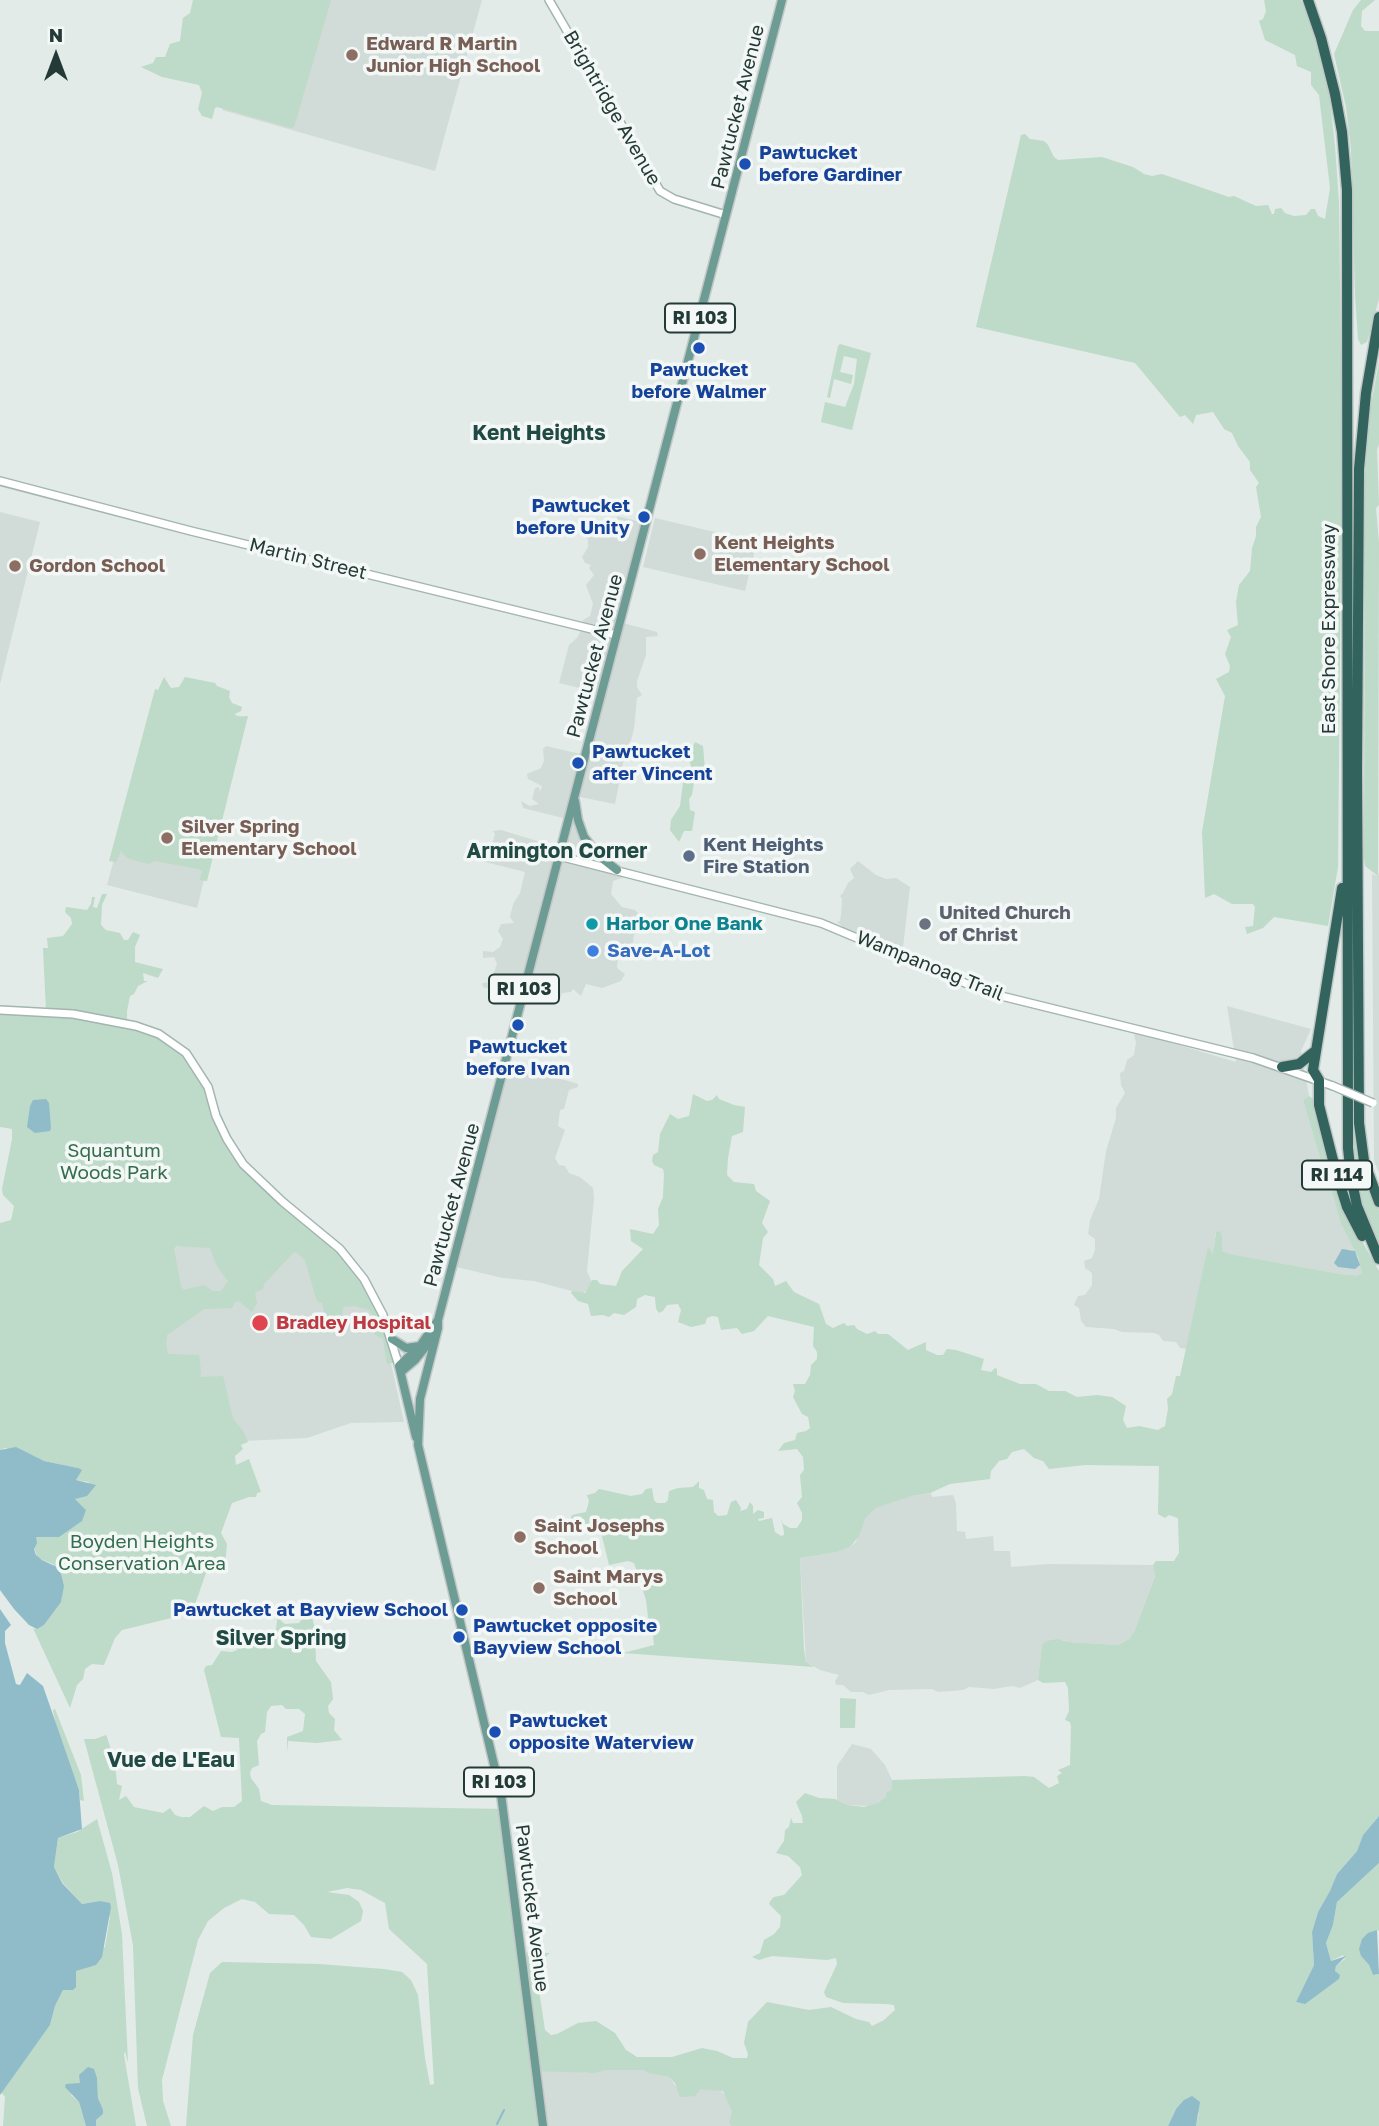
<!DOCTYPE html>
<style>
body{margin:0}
#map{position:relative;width:1379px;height:2126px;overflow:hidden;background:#e2ebe8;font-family:"Golos Text",sans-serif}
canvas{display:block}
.north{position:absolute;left:21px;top:21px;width:70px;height:70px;-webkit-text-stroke:5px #f3f8f6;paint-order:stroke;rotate:0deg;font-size:19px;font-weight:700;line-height:28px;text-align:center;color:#243a36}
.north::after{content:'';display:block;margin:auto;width:24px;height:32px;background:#243a36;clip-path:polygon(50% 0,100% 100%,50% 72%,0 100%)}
</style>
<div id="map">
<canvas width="1379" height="2126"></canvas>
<div class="north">N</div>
</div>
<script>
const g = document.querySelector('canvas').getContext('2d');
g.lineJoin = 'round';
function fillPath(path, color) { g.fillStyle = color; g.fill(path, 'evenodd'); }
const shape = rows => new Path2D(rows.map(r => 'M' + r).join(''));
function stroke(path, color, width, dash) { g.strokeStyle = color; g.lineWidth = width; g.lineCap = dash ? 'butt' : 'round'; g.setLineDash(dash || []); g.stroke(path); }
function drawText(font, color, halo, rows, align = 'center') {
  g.font = font + ' "Golos Text",sans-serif'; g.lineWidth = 7; g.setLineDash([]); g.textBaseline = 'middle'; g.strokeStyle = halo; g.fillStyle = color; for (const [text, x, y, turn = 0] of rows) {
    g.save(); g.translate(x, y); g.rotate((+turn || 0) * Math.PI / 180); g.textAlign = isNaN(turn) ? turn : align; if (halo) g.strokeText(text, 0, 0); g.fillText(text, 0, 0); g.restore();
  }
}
fillPath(shape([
 [250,0,482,0,435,171,222,110],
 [0,512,40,522,0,684],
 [617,516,645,523,619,622,657,632,658,636,646,637,646,655,637,681,637,687,642,695,637,698,634,729,631,740,626,749,615,804,575,796,584,839,621,872,622,878,613,881,611,894,622,907,635,910,641,916,640,932,634,935,632,949,621,949,618,956,617,968,625,974,621,981,602,988,586,984,581,996,573,989,571,992,562,993,559,1002,548,995,537,992,528,991,521,997,497,991,483,987,482,983,494,982,492,978,497,964,494,957,483,958,483,951,493,952,500,947,503,939,498,931,501,924,514,923,510,917,513,904,520,893,525,872,481,861,480,856,492,855,490,851,495,834,493,831,501,830,560,848,567,819,523,808,521,801,530,806,539,804,532,799,535,788,539,787,540,792,542,786,528,779,527,774,541,768,544,761,543,749,546,746,585,755,600,693,559,683,569,645,577,638,584,625,583,620,590,616,593,604,586,585,594,575,589,568,591,565,585,563,582,557,588,547,588,540,582,532,609,534,617,527],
 [655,518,757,542,745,591,643,567],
 [159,695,244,717,197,908,107,885],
 [858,861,876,875,886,879,896,878,910,887,902,956,849,932,837,922,840,921,841,915,842,899,840,896,843,893,848,883,854,878,850,869],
 [1372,874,1377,876,1379,874,1379,1173,1374,1161],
 [1227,1006,1311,1029,1301,1051,1309,1096,1303,1100,1323,1168,1323,1183,1329,1186,1331,1189,1341,1224,1355,1251,1348,1249,1360,1263,1362,1273,1357,1277,1340,1274,1230,1254,1222,1251,1222,1236,1219,1231,1215,1234,1214,1253,1211,1253,1187,1349,1180,1348,1176,1342,1163,1341,1159,1335,1154,1333,1122,1332,1114,1329,1086,1327,1081,1321,1079,1308,1074,1305,1078,1296,1085,1295,1092,1285,1092,1273,1085,1268,1084,1261,1092,1258,1095,1250,1095,1239,1088,1234,1090,1220,1099,1199,1106,1151,1116,1118,1116,1108,1125,1093,1121,1085,1120,1073,1124,1071,1127,1060,1134,1055,1136,1042,1134,1036,1136,1032,1236,1062],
 [505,1062,578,1084,578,1087,569,1090,564,1109,560,1110,558,1126,565,1130,555,1158,559,1165,565,1166,569,1173,580,1177,593,1188,594,1198,587,1271,592,1283,583,1294,534,1281,503,1278,452,1266],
 [240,1233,349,1267,384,1332,404,1422,351,1423,307,1438,244,1441,155,1418,157,1262,191,1236],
 [931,1493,932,1497,953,1495,956,1503,957,1531,965,1532,966,1539,993,1536,994,1551,1010,1551,1011,1567,1048,1564,1153,1565,1155,1575,1134,1632,1129,1639,1118,1645,1068,1642,1063,1640,1042,1645,1038,1680,1020,1688,1012,1686,994,1689,969,1687,963,1690,938,1692,932,1689,889,1690,869,1695,863,1692,851,1692,843,1685,836,1685,835,1681,839,1675,820,1670,806,1662,800,1558,837,1552,850,1547,856,1542,864,1518,876,1508,912,1496],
 [852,1744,871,1749,885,1765,892,1780,891,1791,878,1803,869,1806,847,1805,837,1800,837,1766],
 [537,2070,563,2070,587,2073,606,2070,642,2070,651,2074,669,2077,683,2096,695,2096,701,2089,719,2089,727,2097,732,2111,729,2123,731,2126,543,2126]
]), '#d1dbd7');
fillPath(shape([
 [193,0,331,0,294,127,291,128,217,107,215,108,212,119,202,116,198,109,202,93,199,85,162,77,141,67,153,63,156,57,165,57,170,44,180,41,183,18,190,13],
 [1264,0,1301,0,1317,42,1329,91,1335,146,1339,202,1342,436,1338,867,1328,926,1274,917,1263,928,1247,934,1245,927,1253,926,1255,907,1253,904,1232,904,1214,894,1205,898,1202,832,1225,696,1216,679,1229,672,1230,666,1225,654,1231,637,1227,630,1238,625,1236,602,1239,585,1250,571,1252,548,1256,536,1256,527,1261,517,1256,487,1259,483,1250,470,1250,462,1238,446,1232,433,1224,429,1213,412,1196,415,1193,424,1185,415,1180,417,1135,363,976,327,1021,135,1025,134,1030,139,1044,141,1048,145,1054,157,1058,160,1102,157,1133,167,1144,174,1152,176,1162,174,1229,197,1234,196,1256,206,1268,205,1272,214,1274,214,1275,209,1281,208,1285,213,1294,216,1306,215,1311,209,1315,209,1318,216,1325,219,1330,188,1319,95,1311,85,1311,72,1297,66,1295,55,1265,40,1259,21,1263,19,1266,11],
 [1361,0,1375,0,1362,11,1361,26,1365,31,1379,31,1379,299,1367,342,1361,345,1358,339,1355,295,1351,149,1346,107,1334,54,1353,10],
 [840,344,871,353,852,430,821,422,825,402,845,407,854,384,857,359,844,356,840,372,853,375,851,384,834,379,830,398,827,397,838,346],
 [1379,362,1379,444,1377,450,1379,505,1376,508,1379,543,1378,876,1365,866,1364,857,1365,475,1370,411],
 [164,677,171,688,179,687,185,677,215,683,217,686,230,691,229,697,232,703,242,707,241,711,235,714,236,717,248,716,207,881,200,880,202,871,199,869,155,861,148,864,127,858,121,851,116,862,109,861,155,689,158,690],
 [695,742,703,746,705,769,703,779,694,782,692,795,689,799,690,810,695,812,692,831,684,831,679,842,670,830,671,820,680,806,683,783,692,768,688,758],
 [102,894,107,894,102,905,101,925,106,930,120,933,124,940,128,940,133,932,140,935,135,947,135,962,163,969,158,978,143,973,144,981,148,981,138,986,134,994,130,996,127,1011,127,1023,170,1040,199,1070,216,1116,237,1156,322,1234,371,1289,397,1362,387,1364,383,1339,374,1334,375,1320,369,1310,355,1306,343,1307,340,1328,336,1336,334,1335,332,1327,327,1323,322,1303,317,1301,315,1295,305,1260,296,1252,293,1253,264,1284,263,1289,255,1292,257,1303,252,1312,239,1301,235,1302,232,1308,204,1309,167,1335,166,1344,168,1354,199,1355,201,1372,200,1377,223,1376,233,1419,243,1431,248,1442,241,1445,243,1449,235,1456,236,1465,249,1459,261,1492,257,1493,256,1497,249,1497,232,1503,221,1533,227,1544,225,1565,207,1570,192,1613,122,1630,115,1638,104,1665,92,1664,85,1669,83,1679,77,1685,70,1708,33,1628,35,1629,44,1625,62,1599,59,1570,53,1564,38,1558,34,1548,36,1536,86,1510,74,1499,80,1497,89,1482,76,1480,79,1475,78,1468,44,1461,24,1452,5,1448,0,1450,0,1223,11,1220,14,1206,3,1195,2,1189,12,1139,12,1129,0,1127,0,1009,46,1011,43,948,48,948,47,938,63,936,72,924,71,918,65,912,66,907,87,910,91,904,92,897,95,897,93,907,97,908],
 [177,1246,210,1248,217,1266,228,1281,221,1291,213,1291,204,1285,184,1290,181,1287,174,1249],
 [693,1094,707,1101,712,1100,717,1095,719,1099,734,1105,745,1107,743,1132,732,1136,728,1158,727,1175,734,1182,754,1184,756,1191,770,1201,762,1223,768,1232,763,1238,759,1265,773,1279,775,1286,786,1281,794,1292,819,1304,826,1324,833,1328,844,1323,847,1326,854,1325,857,1329,867,1334,875,1331,878,1334,888,1334,908,1350,926,1342,926,1350,937,1355,943,1355,947,1349,956,1350,984,1359,981,1370,991,1372,995,1368,997,1369,997,1375,1020,1384,1036,1384,1049,1391,1065,1391,1077,1397,1097,1395,1112,1397,1126,1406,1123,1420,1127,1428,1139,1426,1158,1430,1165,1426,1168,1409,1167,1399,1172,1394,1176,1376,1180,1376,1208,1247,1213,1254,1216,1232,1220,1231,1222,1236,1222,1251,1230,1254,1340,1274,1357,1276,1362,1273,1358,1257,1341,1224,1331,1189,1329,1186,1323,1183,1323,1168,1303,1100,1309,1096,1316,1101,1355,1229,1379,1271,1379,1816,1363,1835,1357,1851,1337,1874,1330,1892,1318,1912,1312,1932,1314,1965,1296,2002,1305,2003,1339,1979,1335,1971,1336,1966,1345,1959,1343,1955,1331,1961,1326,1943,1333,1925,1337,1902,1379,1863,1379,1931,1377,1930,1361,1956,1369,1965,1373,1975,1379,1974,1379,2126,1196,2126,1199,2113,1176,2109,1168,2126,731,2126,729,2123,732,2111,723,2091,701,2089,695,2096,680,2097,675,2083,669,2077,651,2074,642,2070,606,2070,594,2073,537,2071,543,2126,186,2126,193,2035,210,1973,222,1962,319,1964,384,1969,402,1972,411,1980,418,1995,425,2058,430,2085,434,2084,427,1964,389,1929,385,1903,361,1890,347,1888,327,1892,349,1895,359,1902,363,1911,361,1921,331,1939,311,1937,304,1925,294,1915,269,1914,255,1902,242,1899,224,1908,208,1921,198,1940,162,2080,163,2101,171,2126,147,2126,138,2088,133,1945,118,1865,84,1739,95,1739,106,1735,107,1737,115,1763,117,1784,122,1786,119,1800,126,1796,134,1807,163,1813,170,1808,175,1815,181,1817,190,1817,204,1806,213,1811,222,1807,234,1807,242,1801,239,1738,221,1737,204,1670,206,1666,212,1665,221,1651,232,1652,237,1650,240,1638,245,1641,260,1640,266,1633,276,1629,278,1612,281,1621,285,1624,299,1623,303,1617,311,1613,315,1629,316,1661,331,1682,333,1699,328,1706,329,1713,335,1719,334,1730,342,1740,317,1743,288,1741,287,1753,287,1737,303,1731,305,1714,299,1709,286,1709,282,1705,271,1706,267,1712,265,1732,261,1734,257,1741,259,1765,252,1768,250,1773,251,1778,259,1789,261,1801,272,1805,504,1809,522,1952,550,1953,537,1963,536,1970,545,2030,551,2035,557,2034,578,2023,596,2021,615,2033,626,2050,637,2057,672,2057,702,2048,717,2051,733,2058,747,2058,748,2054,744,2043,748,2022,767,2002,809,2010,831,2007,856,2019,869,2022,872,2026,884,2020,895,2010,894,2005,886,2004,843,2003,826,1997,824,1992,837,1964,836,1958,827,1960,772,1956,759,1960,752,1957,760,1953,764,1940,774,1934,780,1927,781,1916,769,1904,771,1900,774,1897,784,1895,802,1875,800,1867,788,1856,776,1853,784,1841,785,1830,789,1827,791,1818,793,1823,803,1823,802,1816,796,1802,805,1793,819,1798,835,1799,847,1805,864,1807,878,1803,886,1796,887,1792,891,1791,892,1780,1025,1776,1034,1777,1049,1788,1059,1783,1057,1776,1062,1773,1058,1770,1070,1765,1071,1726,1070,1722,1065,1720,1069,1711,1068,1688,1065,1682,1043,1683,1038,1680,1042,1645,1047,1641,1058,1639,1068,1642,1118,1645,1129,1639,1134,1632,1155,1576,1153,1565,1156,1561,1174,1561,1179,1553,1178,1518,1169,1515,1165,1518,1158,1514,1159,1466,1085,1465,1049,1469,1043,1461,1034,1458,1024,1449,1012,1452,1007,1459,999,1461,991,1471,990,1479,950,1484,930,1493,912,1496,876,1508,865,1518,859,1536,850,1547,837,1552,800,1558,804,1650,806,1662,814,1667,623,1653,654,1645,652,1625,648,1617,646,1600,634,1563,628,1561,609,1565,600,1528,589,1526,580,1528,571,1518,572,1515,586,1512,589,1501,587,1495,595,1493,599,1489,631,1496,642,1494,646,1489,652,1488,654,1500,657,1503,665,1503,668,1500,669,1491,678,1488,693,1487,699,1481,699,1488,704,1490,707,1499,713,1500,714,1512,718,1516,727,1515,731,1502,736,1500,741,1508,740,1511,747,1509,750,1502,753,1506,753,1514,758,1510,764,1512,764,1518,758,1519,759,1521,772,1518,775,1532,781,1536,784,1535,784,1532,781,1518,783,1524,790,1528,797,1528,802,1520,802,1513,797,1503,802,1497,800,1475,804,1470,803,1457,797,1449,778,1451,784,1443,795,1440,797,1433,806,1431,810,1428,808,1417,802,1414,793,1397,795,1391,793,1384,805,1384,810,1375,811,1365,817,1359,817,1352,813,1346,814,1327,768,1316,754,1331,742,1334,737,1328,721,1330,718,1317,712,1316,707,1318,705,1324,691,1327,678,1322,681,1310,678,1304,667,1305,663,1311,659,1313,656,1309,655,1297,645,1295,637,1299,636,1307,624,1315,614,1313,609,1317,603,1315,591,1316,588,1304,578,1301,571,1293,572,1291,585,1293,592,1280,597,1280,600,1284,616,1286,622,1271,643,1249,631,1241,630,1229,653,1234,659,1225,658,1209,663,1197,664,1174,663,1169,654,1165,652,1161,653,1155,658,1152,660,1134,670,1114,678,1119,689,1116],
 [1355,1129,1361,1163,1379,1210,1379,1250,1363,1210,1354,1169,1351,1131],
 [840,1698,856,1699,855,1728,840,1728],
 [55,1709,81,1775,84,1801,80,1800,79,1790,57,1731,53,1710],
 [97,1819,112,1873,122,1934,128,2063,125,2051,124,2055,136,2126,96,2126,96,2120,103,2114,98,2098,97,2078,77,2085,71,2095,79,2102,86,2126,3,2126,5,2097,1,2092,50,2025,55,2006,63,1990,73,1990,76,1971,105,1947,110,1917,100,1901,82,1904,62,1882,54,1867,58,1838,77,1832]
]), '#bedac8');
fillPath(shape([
 [46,1099,49,1103,51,1128,50,1131,35,1133,27,1127,30,1106,33,1100],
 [1342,1249,1355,1251,1360,1265,1355,1269,1338,1267,1334,1263],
 [16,1447,44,1461,78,1468,82,1470,76,1480,96,1485,87,1496,75,1499,86,1510,82,1521,59,1537,36,1537,37,1543,34,1549,36,1555,42,1560,57,1567,61,1574,64,1586,61,1602,44,1625,37,1629,29,1625,14,1609,0,1590,0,1450],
 [0,1609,11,1625,5,1631,5,1643,16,1684,20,1685,27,1673,43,1686,79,1790,82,1829,58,1838,54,1867,62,1883,82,1904,100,1901,110,1903,111,1907,102,1957,96,1965,76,1971,76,1987,73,1990,63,1990,55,2006,50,2025,0,2095],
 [1379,1816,1379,1863,1337,1902,1333,1925,1326,1943,1331,1961,1346,1956,1336,1966,1335,1971,1340,1975,1339,1979,1305,2004,1296,2002,1314,1965,1312,1932,1318,1912,1330,1891,1337,1874,1357,1851,1363,1835],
 [1377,1930,1379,1974,1373,1975,1369,1965,1361,1956,1359,1949,1362,1939,1368,1933],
 [88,2067,94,2069,97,2078,98,2098,103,2110,103,2114,96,2120,96,2126,86,2126,79,2102,65,2087,66,2084,80,2083,79,2075],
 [1192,2096,1200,2102,1196,2126,1168,2126,1176,2109,1184,2100]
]), '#90bcca');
stroke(shape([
 [497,2124,504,2110]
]), '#90bcca', 2);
const secondary = shape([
 [549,0,660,191,674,199,726,215],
 [0,481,191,531,616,635],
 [559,856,821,923,989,993,1253,1058,1333,1086],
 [0,1010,73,1014,136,1026,159,1034,186,1053,208,1087,216,1116,227,1139,243,1164,283,1202,340,1249,364,1279,383,1315,399,1366]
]);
const primary = shape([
 [575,801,578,820,584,837,598,855,617,870],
 [392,1339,406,1348,420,1346],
 [401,1372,415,1360,432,1339],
 [416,1437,399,1366,420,1346,438,1320],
 [543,2126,501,1794,418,1445,420,1399,438,1328,438,1320,782,0]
]);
const highway = shape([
 [1308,0,1321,38,1335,94,1342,132,1347,190,1348,1148,1351,1177,1357,1206,1379,1259],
 [1379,317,1366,393,1359,469,1357,770,1359,1123,1364,1161,1379,1202],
 [1342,888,1313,1070,1319,1080,1319,1105,1336,1172,1347,1207,1362,1236],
 [1282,1067,1299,1064,1314,1052]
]);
stroke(secondary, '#a2b5b0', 10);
stroke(primary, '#c2c8c7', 11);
stroke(highway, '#c2c8c7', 13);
stroke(secondary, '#fff', 7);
stroke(primary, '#6c9c93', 8);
stroke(highway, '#33635d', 10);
const secondaryBridge = shape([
 [1333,1086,1373,1103]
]);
stroke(secondaryBridge, '#a2b5b0', 10, []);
stroke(secondaryBridge, '#fff', 7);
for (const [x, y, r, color] of [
 [352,55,7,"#8d6e63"],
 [745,164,7,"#1a4fb4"],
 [699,348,7,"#1a4fb4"],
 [644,517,7,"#1a4fb4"],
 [700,554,7,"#8d6e63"],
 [15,566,7,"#8d6e63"],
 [578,763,7,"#1a4fb4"],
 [167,838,7,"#8d6e63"],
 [689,856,7,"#5c6f8a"],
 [592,924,7,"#0f9aa8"],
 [925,924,7,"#6b7280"],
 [593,951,7,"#3f7fe0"],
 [518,1025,7,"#1a4fb4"],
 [260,1323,9,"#e0444e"],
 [520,1537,7,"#8d6e63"],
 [539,1588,7,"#8d6e63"],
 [462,1610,7,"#1a4fb4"],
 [459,1637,7,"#1a4fb4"],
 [495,1732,7,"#1a4fb4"]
]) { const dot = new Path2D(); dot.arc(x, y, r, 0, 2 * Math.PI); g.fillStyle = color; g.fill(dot); stroke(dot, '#f3f8f6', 2.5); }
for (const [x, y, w] of [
 [700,318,70],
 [524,989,70],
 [1337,1175,70],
 [499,1782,70]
]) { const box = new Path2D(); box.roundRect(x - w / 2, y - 14.5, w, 29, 5); g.fillStyle = '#f3f8f6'; g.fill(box); stroke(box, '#243a36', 2); }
drawText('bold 18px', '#243a36', null, [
 ["RI 103",700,318],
 ["RI 103",524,989],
 ["RI 114",1337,1175],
 ["RI 103",499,1782]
]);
drawText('bold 19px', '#785e54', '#f3f8f6', [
 ["Edward R Martin",366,44],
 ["Junior High School",366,66],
 ["Kent Heights",714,543],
 ["Elementary School",714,565],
 ["Gordon School",29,566],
 ["Silver Spring",181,827],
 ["Elementary School",181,849],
 ["Saint Josephs",534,1526],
 ["School",534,1548],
 ["Saint Marys",553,1577],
 ["School",553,1599]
], 'left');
drawText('19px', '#243a36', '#f3f8f6', [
 ["Pawtucket Avenue",738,107,-76],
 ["Brightridge Avenue",612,108,60],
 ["Martin Street",308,559,14],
 ["East Shore Expressway",1329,629,-90],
 ["Pawtucket Avenue",595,656,-75],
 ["Wampanoag Trail",930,966,22],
 ["Pawtucket Avenue",452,1205,-75],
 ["Pawtucket Avenue",532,1908,83]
]);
drawText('bold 19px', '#164399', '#f3f8f6', [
 ["Pawtucket",759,153],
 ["before Gardiner",759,175],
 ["Pawtucket",699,370,"center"],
 ["before Walmer",699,392,"center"],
 ["Pawtucket",630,506,"right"],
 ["before Unity",630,528,"right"],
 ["Pawtucket",592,752],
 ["after Vincent",592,774],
 ["Pawtucket",518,1047,"center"],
 ["before Ivan",518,1069,"center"],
 ["Pawtucket at Bayview School",448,1610,"right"],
 ["Pawtucket opposite",473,1626],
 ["Bayview School",473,1648],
 ["Pawtucket",509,1721],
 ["opposite Waterview",509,1743]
], 'left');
drawText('bold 19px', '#4e5e75', '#f3f8f6', [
 ["Kent Heights",703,845],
 ["Fire Station",703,867]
], 'left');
drawText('bold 19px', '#5b616d', '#f3f8f6', [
 ["United Church",939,913],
 ["of Christ",939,935]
], 'left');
drawText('bold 19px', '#0d838f', '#f3f8f6', [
 ["Harbor One Bank",606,924]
], 'left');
drawText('bold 19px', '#366cbe', '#f3f8f6', [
 ["Save-A-Lot",607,951]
], 'left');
drawText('19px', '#336d4e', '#f3f8f6', [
 ["Squantum",114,1151],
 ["Woods Park",114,1173],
 ["Boyden Heights",142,1542],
 ["Conservation Area",142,1564]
]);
drawText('bold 19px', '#be3a42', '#f3f8f6', [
 ["Bradley Hospital",276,1323]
], 'left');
drawText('bold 21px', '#224a44', '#f3f8f6', [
 ["Kent Heights",539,433],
 ["Armington Corner",557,851],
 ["Silver Spring",281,1638],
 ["Vue de L'Eau",171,1760]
]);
</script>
